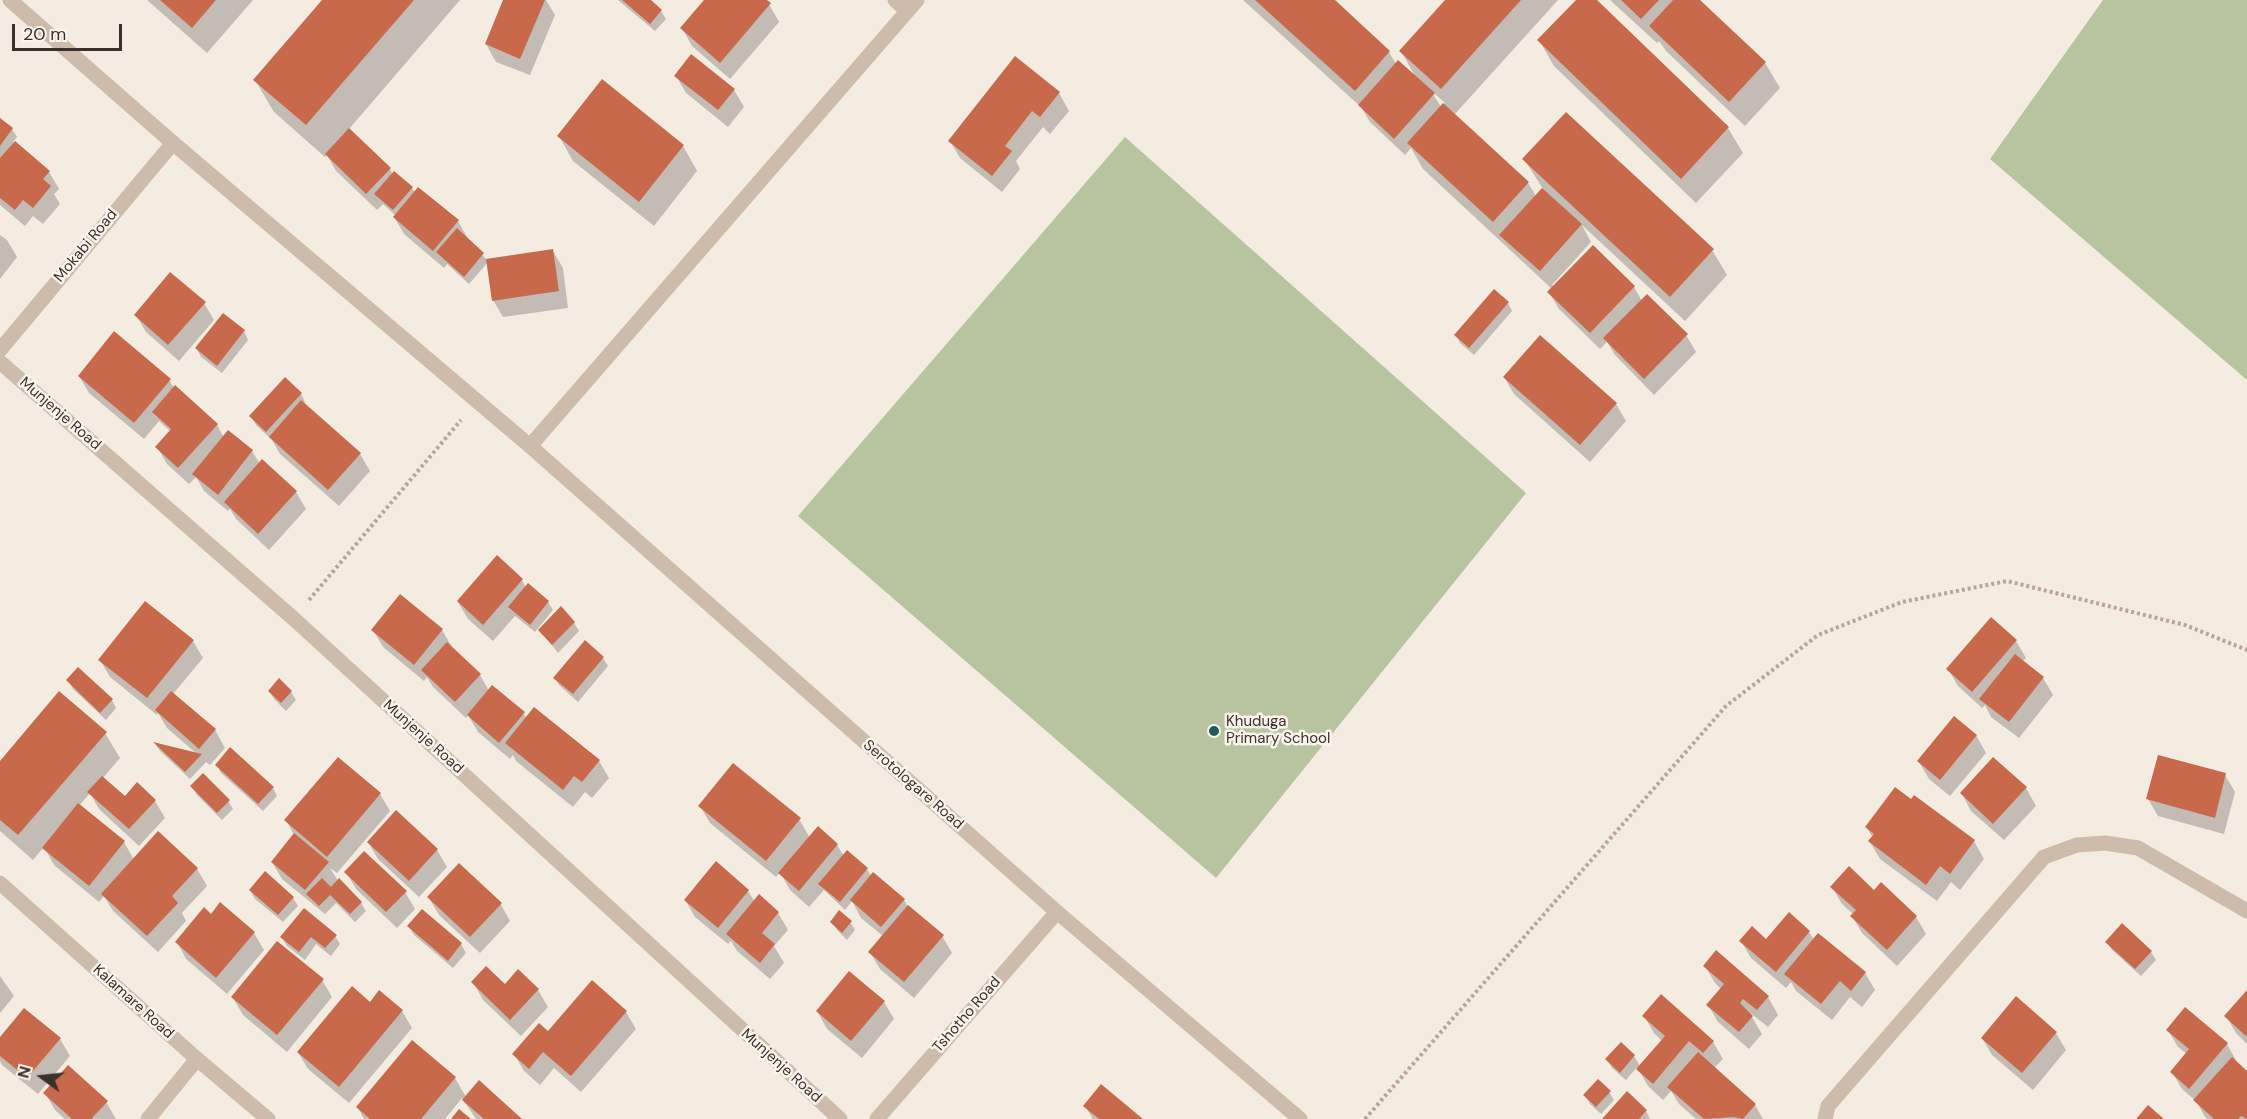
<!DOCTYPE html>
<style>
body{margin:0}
#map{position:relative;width:2247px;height:1119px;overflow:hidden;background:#f4ebe1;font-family:"DM Sans",sans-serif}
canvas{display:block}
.north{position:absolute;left:12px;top:1047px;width:60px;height:60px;-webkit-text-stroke:4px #fbf5ee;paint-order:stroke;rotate:285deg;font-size:16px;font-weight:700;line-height:24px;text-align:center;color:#3b302b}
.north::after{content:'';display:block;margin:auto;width:21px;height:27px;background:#3b302b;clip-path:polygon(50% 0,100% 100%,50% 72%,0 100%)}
.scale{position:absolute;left:12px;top:24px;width:110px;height:27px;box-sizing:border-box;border:3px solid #3b302b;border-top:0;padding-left:8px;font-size:18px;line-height:21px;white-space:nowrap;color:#3b302b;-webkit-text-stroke:4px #fbf5ee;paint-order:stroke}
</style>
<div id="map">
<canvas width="2247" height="1119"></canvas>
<div class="north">N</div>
<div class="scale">20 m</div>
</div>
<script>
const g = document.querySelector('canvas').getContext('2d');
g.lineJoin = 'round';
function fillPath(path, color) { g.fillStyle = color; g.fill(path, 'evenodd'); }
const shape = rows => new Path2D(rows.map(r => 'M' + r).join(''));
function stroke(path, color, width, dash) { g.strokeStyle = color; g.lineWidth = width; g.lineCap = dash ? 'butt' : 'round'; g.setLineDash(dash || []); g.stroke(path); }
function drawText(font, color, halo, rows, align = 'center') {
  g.font = font + ' "DM Sans",sans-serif'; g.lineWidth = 5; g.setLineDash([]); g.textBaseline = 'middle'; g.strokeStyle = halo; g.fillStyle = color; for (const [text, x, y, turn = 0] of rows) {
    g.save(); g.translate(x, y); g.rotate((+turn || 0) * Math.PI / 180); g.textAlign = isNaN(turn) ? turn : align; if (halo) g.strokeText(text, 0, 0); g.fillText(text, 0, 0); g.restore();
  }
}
fillPath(shape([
 [2103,0,2247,0,2247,380,1990,159],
 [1125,137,1526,493,1216,878,798,516]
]), '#b8c4a0');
fillPath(shape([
 [147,0,253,0,207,53],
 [324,0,460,0,349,129,390,169,393,175,412,188,415,193,418,189,458,221,468,239,487,260,553,251,563,268,568,308,503,317,493,300,488,262,469,284,447,264,444,268,404,234,394,217,396,216,383,204,377,210,336,171,327,155,325,157,274,112,255,80],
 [504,0,546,0,555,15,530,75,496,62,486,44],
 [618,0,648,0,661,11,666,19,655,31],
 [706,0,764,0,769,4,779,22,730,79,692,46,682,28],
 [1243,0,1332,0,1389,52,1396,64,1416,78,1401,51,1447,0,1558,0,1454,115,1528,183,1536,196,1543,189,1524,159,1712,250,1727,275,1685,321,1582,225,1591,242,1552,285,1554,287,1634,287,1642,301,1686,335,1696,352,1654,395,1615,355,1607,342,1600,349,1559,309,1549,292,1552,289,1423,169,1411,148,1405,155,1370,122,1361,107],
 [1434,93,1445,103,1441,107,1433,94],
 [1578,0,1595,0,1728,128,1743,153,1696,203,1554,66,1539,40],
 [1610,0,1698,0,1765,63,1780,88,1745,126,1666,51,1659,41,1657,43],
 [676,76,734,90,744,107,728,127,686,93],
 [1059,93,1069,111,1050,134,1043,127,1016,161,1020,169,1002,192,960,158,950,141],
 [0,120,12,129,17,137,13,142,49,172,59,189,54,194,60,204,43,224,33,216,25,226,0,205],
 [559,136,683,146,697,171,654,226,573,161],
 [0,235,7,240,17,257,0,279],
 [204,303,214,320,179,361,146,332,136,315],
 [1508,303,1512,311,1474,355,1460,343,1456,335],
 [244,331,248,340,222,373,201,357,197,349],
 [79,376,169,380,174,388,217,425,224,438,228,432,252,451,260,464,262,461,296,492,306,509,269,550,236,519,230,509,228,511,204,491,196,477,189,484,167,464,157,447,171,432,159,421,144,439,89,393],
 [1504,377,1616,404,1626,421,1590,462,1514,394],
 [301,394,305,402,304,404,360,454,370,471,339,506,280,454,272,440,256,425,251,416],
 [522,580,526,588,548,602,553,610,535,632,515,616,493,641,468,619,458,602],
 [574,623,579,631,558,653,540,630],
 [373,630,442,630,452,647,480,675,489,691,523,713,527,718,599,761,609,778,592,798,585,792,573,807,516,761,513,755,510,759,478,732,468,715,466,718,433,687,427,677,424,681,383,647],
 [193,641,203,658,173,694,215,730,225,748,210,765,206,762,190,779,160,751,156,745,197,754,167,728,158,713,157,715,110,677,100,660],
 [2016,641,2026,658,2022,662,2043,678,2053,695,2019,738,1991,717,1985,705,1982,708,1958,686,1948,669],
 [603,658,608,666,578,702,560,686,555,678],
 [68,680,112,700,116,708,106,720,73,689],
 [279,681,291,692,296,700,286,711,274,699,269,691],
 [105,733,120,758,103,778,125,799,155,801,165,818,139,846,99,809,90,793,79,806,124,842,134,860,197,869,207,886,182,913,186,921,158,952,113,911,104,896,99,902,54,865,44,847,33,860,0,831,0,763],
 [1976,735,1986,753,1950,796,1929,779,1919,762],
 [1993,759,2026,788,2036,806,2004,840,1971,811,1962,794],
 [217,765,273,788,277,796,263,811,221,773],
 [2225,775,2235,792,2224,834,2158,816,2148,799],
 [192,787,228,801,233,809,222,820,197,795],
 [380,794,390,811,337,873,330,868,338,881,361,903,366,911,355,922,336,903,325,914,282,879,272,862,294,835,286,820],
 [1915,797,1974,841,1984,859,1960,890,1951,882,1937,901,1880,859,1870,842,1873,838,1867,828,1912,801],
 [700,806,799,819,810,838,818,828,837,845,844,856,847,852,867,869,871,876,904,900,908,907,942,936,952,953,914,998,880,969,870,952,883,936,861,918,852,901,845,910,824,890,809,907,790,890,780,872,776,877,710,823],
 [396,812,437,850,447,867,419,897,378,859,368,842],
 [346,872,405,892,415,909,397,928,356,889],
 [1832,887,1874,892,1916,917,1926,934,1897,966,1862,933,1852,916,1854,915,1842,904],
 [250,890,293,898,298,906,283,922,255,899],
 [748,891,755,902,778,913,788,930,774,946,784,963,770,979,737,951,731,941,728,944,695,917,685,900],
 [429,898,500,903,510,921,480,953,439,915],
 [221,904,254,933,264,950,227,994,186,959,177,942,211,916],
 [422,911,461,944,466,953,453,968,414,935,409,926],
 [832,922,850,922,855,930,847,940,837,930],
 [1809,932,1814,940,1865,973,1875,990,1862,1007,1850,997,1832,1020,1796,991,1791,982,1786,988,1751,958,1741,941,1766,941],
 [335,936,340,944,331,956,316,944,305,960,287,946,282,938],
 [2107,942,2151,952,2156,960,2141,976,2112,950],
 [1716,952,1768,997,1778,1015,1768,1027,1749,1012,1762,1034,1749,1049,1718,1022,1708,1005,1721,989,1715,983,1705,966],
 [850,973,884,1002,894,1019,862,1058,827,1029,817,1011],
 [0,976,14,996,0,1013],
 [322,980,332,997,287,1052,243,1015,233,998],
 [473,982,538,990,548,1007,521,1036,483,1000],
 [2247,992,2247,1044,2236,1033,2226,1016],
 [370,1004,402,1011,412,1028,349,1103,308,1069,298,1052],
 [626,1012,636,1029,581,1092,554,1068,540,1085,524,1071,514,1054,548,1034],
 [1644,1016,1713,1042,1723,1059,1714,1068,1755,1105,1763,1119,1696,1119,1679,1104,1671,1091,1663,1100,1648,1086,1637,1067,1626,1080,1612,1068,1607,1060,1634,1056,1640,1066,1662,1041,1654,1033],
 [2168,1030,2227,1044,2237,1062,2247,1073,2247,1119,2207,1119,2205,1117,2196,1101,2182,1089,2172,1072,2187,1054,2178,1047],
 [2056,1033,2066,1050,2033,1090,1992,1055,1982,1038],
 [0,1039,60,1039,70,1056,38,1094,2,1065,0,1061],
 [455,1078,466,1097,520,1119,476,1119,462,1098,445,1119,364,1119,358,1108],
 [1609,1092,1614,1100,1601,1114,1590,1104,1585,1095],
 [45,1093,106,1102,116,1119,65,1119,55,1110],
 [1085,1106,1141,1119,1093,1119],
 [1646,1111,1650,1119,1604,1119]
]), '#0003');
fillPath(shape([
 [160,0,216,0,192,28],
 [322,0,414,0,306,125,253,80],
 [503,0,545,0,520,59,485,44],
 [622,0,651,0,662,10,650,24],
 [704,0,767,0,771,3,720,63,680,28],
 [1255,0,1335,0,1390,51,1355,91],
 [1445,0,1521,0,1441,89,1399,51],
 [1576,0,1597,0,1729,127,1681,179,1537,40],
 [1621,0,1659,0,1641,19],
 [1673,0,1700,0,1766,62,1729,102,1649,26],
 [691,54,735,89,718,110,674,76],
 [1015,56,1060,92,1040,117,1032,111,1005,146,1012,151,992,176,948,141],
 [1398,60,1435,93,1394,139,1358,105],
 [602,79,684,145,639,202,557,136],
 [1443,103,1529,182,1493,222,1407,143],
 [1566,112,1714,249,1670,297,1522,159],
 [0,118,13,128,0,146],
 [349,128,391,168,366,194,325,154],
 [15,141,50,171,43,179,51,186,33,208,23,200,15,210,0,198,0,158],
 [394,171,413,187,393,210,374,194],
 [418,187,459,220,433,251,393,217],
 [1542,188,1582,224,1540,271,1499,235],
 [457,228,484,253,464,277,436,252],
 [1593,245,1635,286,1590,333,1547,292],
 [553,249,559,291,492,301,486,259],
 [170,272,206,302,168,345,134,315],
 [1494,289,1509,302,1469,348,1454,335],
 [1647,294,1688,334,1644,379,1603,338],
 [223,313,245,330,217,366,195,348],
 [114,331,171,379,134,423,78,376],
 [1540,335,1617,403,1580,445,1503,377],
 [285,377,302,393,266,432,249,416],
 [175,385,218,424,178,468,155,447,171,429,152,412],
 [301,400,361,453,328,490,269,437],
 [228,430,253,450,218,495,192,474],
 [262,459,297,491,258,534,224,502],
 [497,555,523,579,483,625,457,601],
 [528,583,549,601,530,625,508,607],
 [400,594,443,629,414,665,371,630],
 [145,601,194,640,147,698,98,660],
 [561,606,575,622,552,645,538,630],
 [1991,617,2017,640,1972,692,1946,669],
 [585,640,604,657,573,694,553,678],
 [447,642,481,674,455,702,421,670],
 [2015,654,2044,677,2009,722,1979,699],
 [78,667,113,699,100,713,66,680],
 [279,678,292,691,281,703,268,691],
 [492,685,525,712,499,743,467,715],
 [59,691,107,732,18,835,0,820,0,761],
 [171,691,216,729,199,749,155,710],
 [534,707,600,760,582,782,574,776,563,790,505,743],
 [1954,716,1977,735,1940,780,1917,761],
 [153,742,202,754,185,772],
 [230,747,274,787,258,804,215,765],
 [2158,755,2226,773,2215,818,2146,799],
 [338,757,381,793,327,857,284,820],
 [1993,757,2027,787,1993,824,1960,793],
 [733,763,801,818,766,861,698,806],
 [203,773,230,800,217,813,190,786],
 [102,776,125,796,137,782,156,800,129,829,87,792],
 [1895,787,1911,799,1914,795,1975,840,1950,874,1940,866,1926,885,1868,841,1874,834,1865,827],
 [78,803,125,841,89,886,42,848],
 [396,810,438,849,409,881,367,842],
 [818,826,838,844,799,891,778,873],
 [158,831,198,868,172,896,178,903,147,936,101,894],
 [294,833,329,862,305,890,271,862],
 [847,850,868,868,840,902,818,884],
 [364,851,407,891,386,912,344,872],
 [716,861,749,890,718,928,684,900],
 [459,863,502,903,470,937,427,897],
 [1849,866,1874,890,1881,882,1917,916,1887,950,1850,916,1856,910,1830,887],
 [265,871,294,897,278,915,249,890],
 [873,872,905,899,881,927,850,900],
 [322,878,331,887,339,878,362,902,350,914,330,895,319,906,306,894],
 [759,894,779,912,762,933,775,944,760,963,726,934],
 [220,902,255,932,216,978,175,942,204,907,211,914],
 [908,905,944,935,904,982,868,952],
 [304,908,337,935,325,948,311,937,299,952,280,937],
 [422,909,462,943,448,961,407,926],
 [839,910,852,921,842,933,830,922],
 [1789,912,1810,931,1776,972,1739,941,1752,926,1766,939],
 [2122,923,2152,951,2135,969,2105,942],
 [1818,933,1866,972,1851,991,1840,981,1821,1004,1784,974],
 [277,941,324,979,277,1035,231,997],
 [1716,950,1769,996,1757,1010,1743,999,1740,1003,1753,1016,1739,1032,1706,1005,1724,984,1703,966],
 [486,966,505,984,518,969,539,989,510,1020,471,982],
 [849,971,885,1001,851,1041,816,1011],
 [592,980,627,1011,571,1076,543,1052,529,1069,512,1054,539,1023,548,1031],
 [352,986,370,1002,379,990,403,1010,339,1087,297,1052],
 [2247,990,2247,1037,2224,1016],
 [1661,994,1714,1041,1703,1053,1689,1041,1653,1084,1636,1069,1665,1036,1642,1016],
 [2016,996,2057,1032,2022,1073,1981,1038],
 [2185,1007,2228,1043,2189,1089,2170,1072,2189,1049,2166,1030],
 [24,1008,61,1038,27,1078,0,1056,0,1037],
 [412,1040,456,1077,421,1119,370,1119,356,1107],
 [1621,1042,1635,1055,1620,1073,1605,1059],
 [1698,1052,1756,1104,1743,1119,1734,1117,1704,1119,1667,1087],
 [2232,1057,2247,1071,2247,1119,2241,1116,2238,1119,2214,1119,2193,1100],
 [68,1065,108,1101,91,1119,72,1119,43,1093],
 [1598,1079,1611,1091,1596,1107,1583,1095],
 [479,1080,522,1119,484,1119,462,1100],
 [1101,1084,1143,1119,1099,1119,1083,1106],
 [1627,1091,1647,1110,1639,1119,1602,1119],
 [2148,1105,2164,1119,2136,1119],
 [459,1109,471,1119,451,1119]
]), '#c8694b');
stroke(shape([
 [309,600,461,420],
 [1365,1119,1726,706,1818,635,1902,602,2007,581,2185,625,2247,650]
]), '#b9a596', 4, [3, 3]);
stroke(shape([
 [895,0,907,11],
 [0,350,173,143],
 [0,362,294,619,840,1119],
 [530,446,917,0],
 [0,883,197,1059,268,1119],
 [148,1119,197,1059],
 [877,1119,1057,912],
 [1825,1119,1828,1106,2044,857,2077,845,2105,843,2138,848,2247,911]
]), '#cdbbac', 15);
stroke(shape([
 [10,0,173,143,530,446,1057,912,1300,1119]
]), '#cdbbac', 15);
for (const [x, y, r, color] of [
 [1214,731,6,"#1f5a5e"]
]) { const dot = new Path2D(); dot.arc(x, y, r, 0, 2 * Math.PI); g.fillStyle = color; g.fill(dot); stroke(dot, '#fbf5ee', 2); }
drawText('15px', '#3b302b', '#fbf5ee', [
 ["Mokabi Road",86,246,-50],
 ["Munjenje Road",60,414,41],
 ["Munjenje Road",423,737,42],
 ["Serotologare Road",913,785,41],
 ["Kalamare Road",133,1002,42],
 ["Tshotho Road",967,1015,-49],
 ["Munjenje Road",781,1066,42]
]);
drawText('15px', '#3b302b', '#fbf5ee', [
 ["Khuduga",1226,722],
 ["Primary School",1226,739]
], 'left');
</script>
